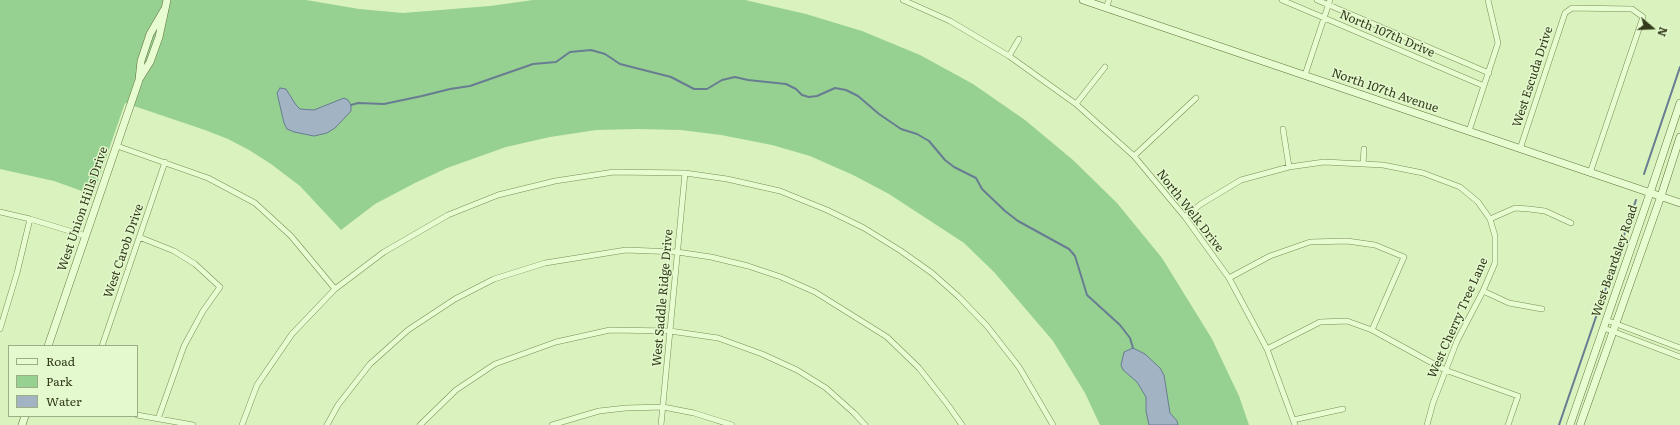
<!DOCTYPE html>
<style>
body{margin:0}
#map{position:relative;width:1680px;height:425px;overflow:hidden;background:#d9f2be;font-family:Literata,serif}
canvas{display:block}
.legend{position:absolute;left:8px;top:345px;width:130px;height:72px;box-sizing:border-box;background:#e4f9ce;border:1px solid #9dad86;margin:0;padding:5px 7px;list-style:none;font-size:12px;color:#323a1b}
.legend li{display:flex;align-items:center;gap:8px;height:20px}
.legend b{width:20px;border:1px solid #9dad86}
.north{position:absolute;left:1632px;top:8px;width:40px;height:40px;-webkit-text-stroke:3px #e4f9ce;paint-order:stroke;rotate:109deg;font-size:11px;font-weight:700;line-height:16px;text-align:center;color:#323a1b}
.north::after{content:'';display:block;margin:auto;width:14px;height:18px;background:#323a1b;clip-path:polygon(50% 0,100% 100%,50% 72%,0 100%)}
</style>
<div id="map">
<canvas width="1680" height="425"></canvas>
<ul class="legend">
<li><b style="height:5px;background:#e8fcd1"></b>Road</li>
<li><b style="height:11px;background:#97d191"></b>Park</li>
<li><b style="height:11px;background:#a2b3c3"></b>Water</li>
</ul>
<div class="north">N</div>
</div>
<script>
const g = document.querySelector('canvas').getContext('2d');
g.lineJoin = 'round';
function fillPath(path, color) { g.fillStyle = color; g.fill(path, 'evenodd'); }
const shape = rows => new Path2D(rows.map(r => 'M' + r).join(''));
function stroke(path, color, width, dash) { g.strokeStyle = color; g.lineWidth = width; g.lineCap = dash ? 'butt' : 'round'; g.setLineDash(dash || []); g.stroke(path); }
function drawText(font, color, halo, rows, align = 'center') {
  g.font = font + ' Literata,serif'; g.lineWidth = 3; g.setLineDash([]); g.textBaseline = 'middle'; g.strokeStyle = halo; g.fillStyle = color; for (const [text, x, y, turn = 0] of rows) {
    g.save(); g.translate(x, y); g.rotate((+turn || 0) * Math.PI / 180); g.textAlign = isNaN(turn) ? turn : align; if (halo) g.strokeText(text, 0, 0); g.fillText(text, 0, 0); g.restore();
  }
}
fillPath(shape([
 [0,0,306,0,359,9,403,13,490,6,533,0,745,0,806,14,862,31,920,55,973,84,1025,120,1073,160,1117,203,1162,258,1212,339,1239,396,1249,425,1100,425,1085,393,1053,341,994,272,964,243,889,194,853,175,810,156,772,145,721,135,681,130,639,129,596,130,550,137,506,147,447,168,415,183,375,204,341,230,300,186,271,164,249,150,228,139,205,130,125,103,93,195,54,181,0,169]
]), '#97d191');
const water = shape([
 [280,88,286,89,296,105,300,109,314,110,344,98,348,100,351,105,351,111,335,128,327,133,314,136,294,132,287,129,284,123,277,93,280,88],
 [1133,348,1145,354,1160,368,1164,375,1170,413,1177,421,1178,425,1149,425,1146,411,1146,397,1137,382,1123,370,1121,365,1124,352,1133,348]
]);
fillPath(water, '#a2b3c3');
stroke(water, '#687c92', 1);
stroke(shape([
 [351,105,358,103,384,104,422,96,450,89,470,86,533,64,556,62,570,52,591,50,605,54,620,64,671,77,694,89,707,89,722,80,735,77,748,80,786,84,796,89,802,95,809,97,817,96,835,88,846,90,858,96,879,114,901,129,917,134,929,141,945,160,954,167,976,178,982,189,1005,211,1018,221,1069,249,1075,256,1087,295,1120,325,1130,338,1133,348],
 [1644,174,1680,67],
 [1559,425,1636,200]
]), '#687c92', 2);
const minor = shape([
 [903,0,950,21,1009,56,1019,39],
 [1282,0,1484,86],
 [1317,0,1489,73],
 [1106,8,1109,0],
 [1009,56,1076,104,1134,156,1185,217,1229,278,1267,349,1295,425],
 [1305,75,1330,0],
 [1076,104,1105,67],
 [1283,129,1289,167],
 [1469,131,1498,43,1488,0],
 [117,146,208,178,255,203,291,236,335,289],
 [1520,149,1565,13,1572,8,1632,9,1643,17,1590,173],
 [1134,156,1196,98],
 [1363,164,1364,149],
 [0,212,30,219,86,236],
 [1185,217,1201,204,1241,180,1289,167,1324,162,1383,165,1423,173,1460,187,1478,202,1490,219,1495,236,1495,263,1483,291,1457,341,1433,403,1427,425],
 [1490,219,1515,208,1529,209,1545,211,1571,223],
 [139,237,174,251,195,264,220,287,203,311,184,346,158,419],
 [1229,278,1270,256,1310,242,1347,241,1375,245,1404,257,1372,330],
 [1483,291,1509,303,1542,309],
 [1606,320,1680,348],
 [1604,328,1680,357],
 [0,329,17,273,30,219],
 [102,346,165,162],
 [1267,349,1320,322,1347,321,1372,330,1445,370,1518,396,1508,425],
 [137,415,193,425],
 [1293,420,1343,409],
 [242,425,257,385,292,334,335,289,384,252,448,215,498,195,555,181,614,172,685,173,727,179,780,191,827,210,864,228,901,251,932,273,959,297,987,326,1019,367,1053,425],
 [327,425,338,405,370,364,408,330,455,299,494,279,545,263,626,250,677,252,711,257,748,266,781,277,815,292,887,337,919,368,948,405,962,425],
 [420,425,456,390,495,364,556,342,610,330,670,331,718,338,762,354,797,370,826,388,854,413,865,425],
 [552,425,599,411,626,408,663,407,694,413,732,425],
 [661,425,685,173]
]);
const secondary = shape([
 [1083,0,1680,203],
 [140,78,150,62,159,37,167,0],
 [48,346,139,80,141,61,150,34,164,10],
 [22,425,25,416],
 [1570,425,1650,193,1680,103],
 [1580,425,1661,196,1680,137]
]);
stroke(minor, '#7b8c55', 6);
stroke(secondary, '#5f6e38', 8);
stroke(minor, '#e8fcd1', 5);
stroke(secondary, '#e8fcd1', 7);
drawText('12px', '#323a1b', '#e4f9ce', [
 ["North 107th Drive",1387,34,23],
 ["West Escuda Drive",1533,77,-72],
 ["North 107th Avenue",1385,91,19],
 ["West Union Hills Drive",83,209,-71],
 ["North Welk Drive",1190,211,52],
 ["West Carob Drive",124,251,-71],
 ["West Beardsley Road",1615,261,-71],
 ["West Saddle Ridge Drive",663,298,-85],
 ["West Cherry Tree Lane",1458,318,-66]
]);
</script>
